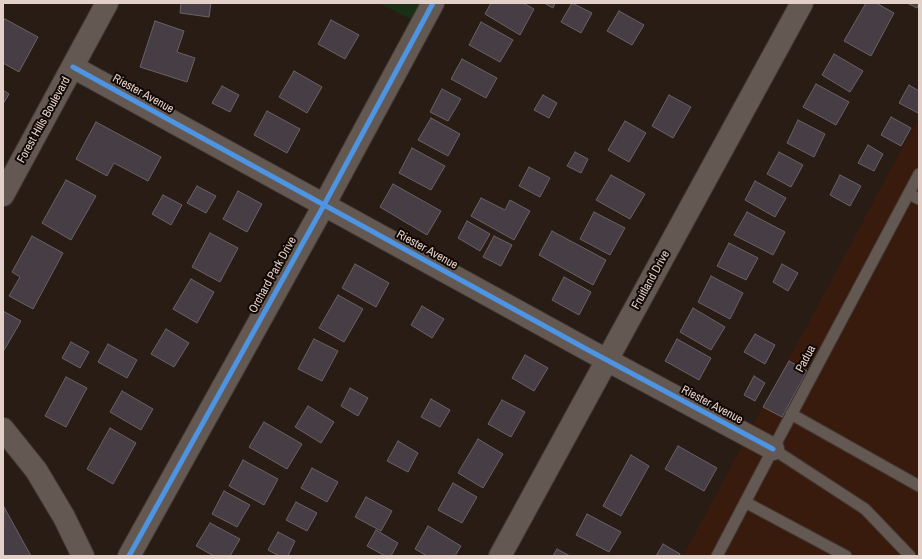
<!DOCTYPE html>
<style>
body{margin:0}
#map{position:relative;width:922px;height:559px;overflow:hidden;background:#291c15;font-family:"Archivo Narrow",sans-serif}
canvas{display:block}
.frame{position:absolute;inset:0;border:4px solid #e3d1c9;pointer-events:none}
</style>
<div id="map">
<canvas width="922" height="559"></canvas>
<div class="frame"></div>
</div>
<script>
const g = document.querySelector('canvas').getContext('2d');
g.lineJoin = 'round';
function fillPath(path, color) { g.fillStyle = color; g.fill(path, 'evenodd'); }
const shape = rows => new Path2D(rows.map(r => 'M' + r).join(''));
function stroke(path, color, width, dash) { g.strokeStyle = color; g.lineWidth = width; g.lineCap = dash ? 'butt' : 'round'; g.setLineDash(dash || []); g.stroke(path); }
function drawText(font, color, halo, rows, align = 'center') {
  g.font = font + ' "Archivo Narrow",sans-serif'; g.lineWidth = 4; g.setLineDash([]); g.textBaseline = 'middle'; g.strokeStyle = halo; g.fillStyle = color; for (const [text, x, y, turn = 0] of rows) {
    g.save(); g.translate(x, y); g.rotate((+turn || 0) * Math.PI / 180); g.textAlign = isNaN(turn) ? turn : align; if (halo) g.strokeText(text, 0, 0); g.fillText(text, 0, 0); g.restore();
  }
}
fillPath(shape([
 [919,117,919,556,683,556]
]), '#381b0d');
fillPath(shape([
 [379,3,422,3,413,20]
]), '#1a3016');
const building = shape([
 [181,3,211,3,209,17,180,13,181,3],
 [491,3,523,3,534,9,520,35,485,14,491,3],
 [544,3,555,3,553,8,544,3],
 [572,3,592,13,581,33,561,22,572,3],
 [866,3,876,3,894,13,871,56,844,41,866,3],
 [907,3,919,3,919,4,917,8,907,3],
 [619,11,644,25,632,45,607,31,619,11],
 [5,19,38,37,19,72,3,63,3,22,5,19],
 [331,20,359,35,345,59,318,44,331,20],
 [155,21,184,31,177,52,195,58,187,82,140,67,155,21],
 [481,22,513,40,500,62,469,45,481,22],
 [834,54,863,71,850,92,822,75,834,54],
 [462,59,497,78,486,98,451,79,462,59],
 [294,71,322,87,307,113,279,97,294,71],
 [816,84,849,102,836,125,803,107,816,84],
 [909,85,919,91,919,111,918,113,899,103,909,85],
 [222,86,239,95,230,112,212,103,222,86],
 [442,89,461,99,448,121,430,112,442,89],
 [3,90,9,94,3,104,3,90],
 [543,95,557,103,549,118,534,110,543,95],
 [669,95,691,107,673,138,652,126,669,95],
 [267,111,300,129,287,153,254,135,267,111],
 [891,117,911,128,901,146,881,135,891,117],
 [431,118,460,134,448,156,418,140,431,118],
 [798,120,825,134,814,157,787,143,798,120],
 [625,121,646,133,629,162,608,150,625,121],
 [96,122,161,157,148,181,114,163,107,176,76,159,96,122],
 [868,145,883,154,874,171,858,163,868,145],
 [412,148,445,166,431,190,399,173,412,148],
 [575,152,588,159,581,173,567,166,575,152],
 [779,152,803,165,791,187,767,174,779,152],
 [529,167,550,178,540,197,519,186,529,167],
 [611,175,645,194,630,219,596,200,611,175],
 [840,175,861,186,850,206,830,195,840,175],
 [66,180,96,196,71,240,42,223,66,180],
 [755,181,786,198,775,217,745,200,755,181],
 [393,184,441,211,427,235,380,207,393,184],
 [197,186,216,196,206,213,187,203,197,186],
 [238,191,262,204,247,232,223,219,238,191],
 [163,195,182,205,171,225,152,214,163,195],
 [481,198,505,210,510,200,530,211,514,240,471,216,481,198],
 [594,212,625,228,610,255,580,239,594,212],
 [747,212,785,232,773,255,734,235,747,212],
 [467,221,490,234,480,251,458,238,467,221],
 [552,231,606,260,593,285,539,255,552,231],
 [210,233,238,248,220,282,192,267,210,233],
 [32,236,63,253,33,309,9,296,20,277,12,272,32,236],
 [494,236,512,245,501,266,483,257,494,236],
 [729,243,758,258,746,280,717,266,729,243],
 [355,264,389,283,376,307,342,288,355,264],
 [782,264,798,273,788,291,773,282,782,264],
 [711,276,743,293,730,319,698,302,711,276],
 [564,277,591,292,579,315,552,300,564,277],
 [191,279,214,292,197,323,173,309,191,279],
 [338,295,363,309,344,342,319,328,338,295],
 [422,306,444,319,432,338,411,325,422,306],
 [693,308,725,327,711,350,680,332,693,308],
 [3,311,21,321,3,352,3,311],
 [166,329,189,343,174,367,151,354,166,329],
 [755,334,775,345,765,364,744,352,755,334],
 [314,339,338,351,322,381,298,369,314,339],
 [677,339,711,358,699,380,665,361,677,339],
 [71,342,89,352,80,368,62,358,71,342],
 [108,344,137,360,127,378,98,362,108,344],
 [525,355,548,368,534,391,512,378,525,355],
 [789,361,807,371,782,417,763,407,789,361],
 [754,376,765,383,755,401,744,395,754,376],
 [66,377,87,388,66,427,45,416,66,377],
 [350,388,368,398,358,416,341,406,350,388],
 [122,391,153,409,141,430,110,412,122,391],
 [431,399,450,410,440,427,421,417,431,399],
 [502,400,525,412,511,437,488,424,502,400],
 [308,406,334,422,321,443,295,427,308,406],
 [264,422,302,444,287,469,249,447,264,422],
 [110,428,136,443,113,484,87,469,110,428],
 [478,439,503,454,483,488,458,473,478,439],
 [398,441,418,453,408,472,387,461,398,441],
 [678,446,717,468,704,491,665,469,678,446],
 [631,455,649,466,621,516,603,506,631,455],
 [243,460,278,479,264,505,229,486,243,460],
 [312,468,338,482,327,502,301,488,312,468],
 [453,483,477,497,462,523,438,510,453,483],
 [224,491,250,505,237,527,212,514,224,491],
 [366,497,392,511,381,531,355,517,366,497],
 [296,502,317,513,307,531,286,520,296,502],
 [4,507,31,556,3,556,4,507],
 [587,514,621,532,609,552,576,535,587,514],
 [210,523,240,539,230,556,214,556,196,546,210,523],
 [428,526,461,546,455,556,427,556,415,549,428,526],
 [376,530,398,543,391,556,385,556,367,546,376,530],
 [278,532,295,541,288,556,279,556,268,550,278,532],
 [663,544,680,554,679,556,656,556,663,544],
 [557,549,570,556,553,556,557,549]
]);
fillPath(building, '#473d44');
stroke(building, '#696265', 1);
const lane = shape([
 [909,194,919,199],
 [791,414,919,486],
 [773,449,865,509,910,556],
 [745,502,846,556],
 [717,556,773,449,919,174]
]);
const street = shape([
 [73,67,590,351,773,449],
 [3,195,107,3],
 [3,429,36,470,64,517,83,556],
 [129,556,324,205,433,3],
 [500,556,802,3]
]);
stroke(lane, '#433833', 13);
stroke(street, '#433833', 24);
stroke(lane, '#645853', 11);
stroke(street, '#645853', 22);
stroke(shape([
 [73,67,590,351,773,449],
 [129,556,324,205,433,3]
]), '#4d94e3', 5);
drawText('12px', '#e3d1c9', '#110703', [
 ["Riester Avenue",143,94,29],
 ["Forest Hills Boulevard",44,120,-61],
 ["Riester Avenue",427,250,29],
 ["Orchard Park Drive",273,275,-61],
 ["Fruitland Drive",651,280,-61],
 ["Padua",806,359,-62],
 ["Riester Avenue",712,405,28]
]);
</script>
